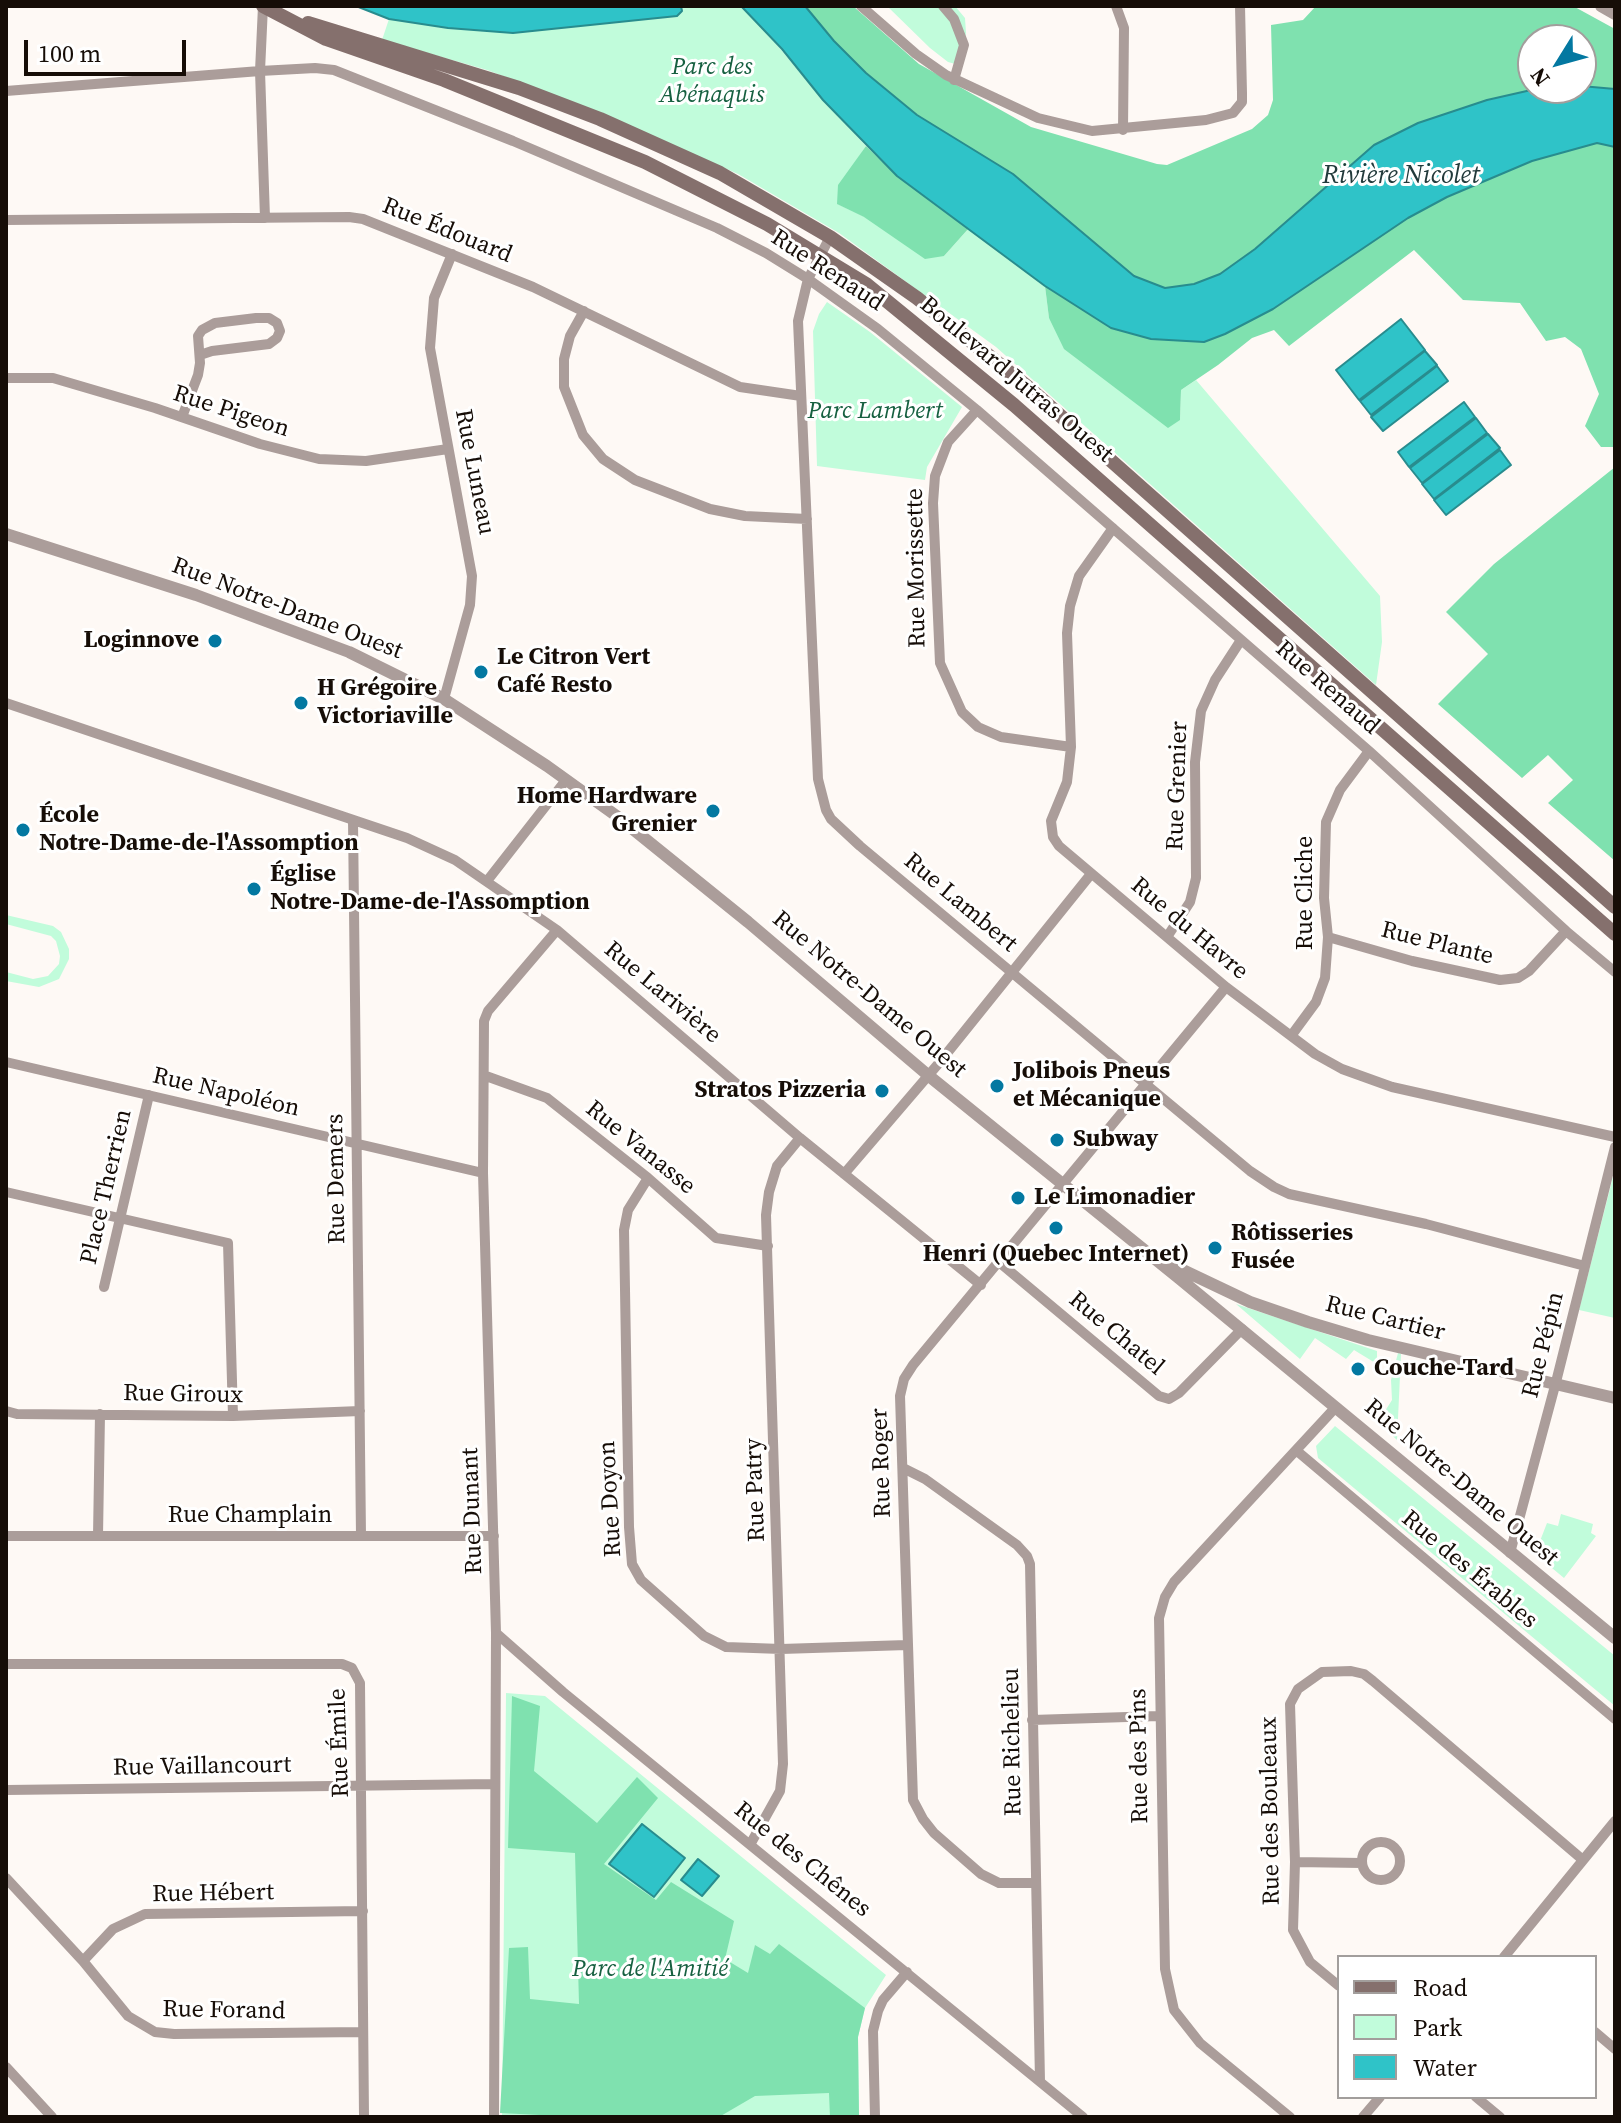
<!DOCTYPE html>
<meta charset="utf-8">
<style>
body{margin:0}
#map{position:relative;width:1621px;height:2123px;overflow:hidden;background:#fef9f5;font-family:"Source Serif 4",serif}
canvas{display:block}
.frame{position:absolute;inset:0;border:8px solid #160d07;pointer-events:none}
.legend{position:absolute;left:1337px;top:1955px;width:260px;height:144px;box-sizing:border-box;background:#fff;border:2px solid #a29e9c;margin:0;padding:10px 14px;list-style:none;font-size:24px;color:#160d07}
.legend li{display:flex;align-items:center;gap:16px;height:40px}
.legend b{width:40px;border:2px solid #a29e9c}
.north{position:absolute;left:1517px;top:24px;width:80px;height:80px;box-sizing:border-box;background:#fff;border:2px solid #a29e9c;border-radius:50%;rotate:233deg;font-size:22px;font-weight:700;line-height:32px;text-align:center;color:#160d07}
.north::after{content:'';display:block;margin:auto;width:28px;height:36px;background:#0378a1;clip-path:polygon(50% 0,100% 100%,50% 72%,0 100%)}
.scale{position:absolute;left:24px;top:40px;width:162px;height:36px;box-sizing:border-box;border:4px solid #160d07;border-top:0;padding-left:10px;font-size:24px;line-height:28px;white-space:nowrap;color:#160d07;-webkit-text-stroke:6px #fff;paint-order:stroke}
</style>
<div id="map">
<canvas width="1621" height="2123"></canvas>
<div class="frame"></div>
<ul class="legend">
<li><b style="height:10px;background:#85706d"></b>Road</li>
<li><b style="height:22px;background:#c1fcdb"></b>Park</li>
<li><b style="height:22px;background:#2fc3c8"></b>Water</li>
</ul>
<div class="north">N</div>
<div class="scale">100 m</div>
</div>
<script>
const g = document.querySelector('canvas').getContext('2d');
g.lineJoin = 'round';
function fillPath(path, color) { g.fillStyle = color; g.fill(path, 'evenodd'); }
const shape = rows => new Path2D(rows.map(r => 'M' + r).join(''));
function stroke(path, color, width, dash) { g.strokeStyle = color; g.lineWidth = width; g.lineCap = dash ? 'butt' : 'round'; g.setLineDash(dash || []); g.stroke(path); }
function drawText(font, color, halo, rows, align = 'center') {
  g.font = font + ' "Source Serif 4",serif'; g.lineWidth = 6; g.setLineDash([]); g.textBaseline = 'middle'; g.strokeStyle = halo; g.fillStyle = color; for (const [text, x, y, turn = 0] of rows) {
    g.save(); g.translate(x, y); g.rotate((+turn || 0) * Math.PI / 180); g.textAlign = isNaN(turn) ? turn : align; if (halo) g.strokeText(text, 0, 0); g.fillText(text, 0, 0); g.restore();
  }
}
fillPath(shape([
 [681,6,741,6,757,21,823,100,866,146,856,161,838,204,944,256,969,228,1045,286,1049,318,1180,420,1181,390,1196,380,1380,596,1382,642,1376,685,996,347,839,233,738,174,604,114,487,70,382,40,389,19,513,33,682,11],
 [887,6,955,6,965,18,966,33,962,61,959,65,948,62,930,48],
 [827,302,870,332,962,407,927,467,925,480,817,466,813,331,819,314],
 [6,915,53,926,61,932,69,949,69,959,59,979,39,987,6,981,6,972,33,979,48,976,59,964,60,956,56,941,51,936,6,924],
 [1615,1169,1615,1318,1579,1310],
 [1236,1304,1377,1351,1377,1364,1354,1350,1346,1359,1315,1338,1300,1359],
 [1398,1353,1401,1354,1397,1440,1378,1422,1392,1400,1391,1380],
 [1335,1426,1615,1656,1615,1706,1318,1458,1316,1446],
 [1561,1514,1593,1524,1591,1533,1596,1536,1564,1578,1529,1549,1529,1536,1540,1541,1547,1523,1558,1526],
 [506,1693,545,1696,886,1975,865,2008,858,2037,859,2117,502,2117]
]), '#c1fcdb');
fillPath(shape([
 [805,6,853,6,919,64,1031,127,1157,164,1167,165,1252,129,1268,115,1273,100,1271,25,1303,20,1316,6,1573,6,1615,29,1615,89,1581,86,1581,40,1533,40,1533,88,1540,88,1487,100,1418,123,1374,145,1255,249,1220,274,1194,284,1165,288,1134,276,1013,174,917,115,866,73,834,41],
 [1597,143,1615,147,1615,447,1601,447,1585,426,1599,394,1581,349,1565,337,1546,341,1520,303,1463,300,1414,250,1289,346,1274,330,1252,338,1218,365,1181,390,1180,420,1168,428,1064,349,1049,318,1045,286,1111,328,1408,218,1447,197,1532,161],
 [866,146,897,176,969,228,944,256,925,259,864,217,837,204,838,185],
 [1615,467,1615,861,1548,803,1573,780,1548,755,1522,778,1438,704,1488,654,1446,612,1494,564],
 [512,1696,540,1706,534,1771,597,1823,637,1777,658,1798,604,1864,656,1900,671,1882,734,1921,725,1959,748,1973,755,1945,770,1954,779,1944,865,2008,858,2037,859,2117,830,2117,829,2093,755,2096,719,2117,579,2117,500,2113,509,1948,528,1947,530,1999,579,2004,575,1853,508,1848]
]), '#7fe1af');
const water = shape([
 [356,6,681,6,682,11,677,16,513,33,448,28,389,19,356,6],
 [741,6,805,6,834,41,866,73,917,115,1013,174,1134,276,1165,288,1194,284,1220,274,1255,249,1374,145,1418,123,1487,100,1540,88,1581,86,1615,89,1615,147,1597,143,1532,161,1447,197,1408,218,1273,309,1225,334,1204,342,1151,339,1111,328,1045,286,897,176,823,100,782,49,741,6],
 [1401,319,1425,350,1359,400,1336,370,1401,319],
 [1425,351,1437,365,1371,415,1360,401,1425,351],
 [1437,366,1448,381,1383,431,1371,417,1437,366],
 [1464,402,1475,417,1409,467,1398,452,1464,402],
 [1476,418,1487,433,1422,483,1410,468,1476,418],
 [1488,434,1500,448,1434,499,1422,484,1488,434],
 [1500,450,1511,465,1446,515,1434,500,1500,450],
 [642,1824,685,1858,654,1897,609,1864,642,1824],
 [698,1859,719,1876,702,1896,681,1880,698,1859]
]);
fillPath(water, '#2fc3c8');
stroke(water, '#288c8e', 2);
stroke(shape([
 [263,6,260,71,265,218],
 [861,6,916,54,946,75,1038,118,1092,131,1206,120,1233,113,1242,102,1242,93,1240,6],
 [943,6,954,19,964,45,954,80],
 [1116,6,1124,28,1123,130],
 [6,91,260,71,315,68,334,70,513,141,717,228,766,253,808,279,878,329,977,410,1369,751,1566,931,1615,972],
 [6,220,349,217,363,219,533,287,740,387,801,396],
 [830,237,808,279,798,321,818,779,826,810,831,819,860,846,1250,1171,1274,1187,1289,1194,1426,1224,1585,1266],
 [584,311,570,336,564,359,564,387,583,435,603,459,635,480,710,509,745,516,807,519],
 [6,378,53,378,155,408,260,444,319,459,366,461,448,449],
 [977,410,948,442,935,476,933,503,940,663,962,712,978,727,1001,737,1071,747],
 [182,417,198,375,200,363,198,336,202,330,215,323,256,318,269,318,277,323,280,331,277,338,269,344,212,351,200,355],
 [1113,528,1079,576,1070,606,1067,633,1071,747,1067,782,1051,821,1053,837,1059,846,1226,987,1315,1054,1342,1069,1392,1087,1615,1137],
 [444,699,470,605,472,576,430,348,434,298,452,254],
 [6,703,407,838,455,860,557,930,800,1138,981,1285],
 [353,820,361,1536],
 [487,881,566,780],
 [1167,937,1190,902,1196,878,1195,762,1201,711,1215,680,1241,640],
 [1328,937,1412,961,1500,980,1518,978,1529,971,1566,931],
 [1291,1036,1316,1002,1325,978,1328,937,1324,898,1326,822,1340,790,1369,751],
 [6,1062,483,1173],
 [486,1076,547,1098,648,1178,716,1238,768,1246],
 [844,1174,939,1063,1091,874],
 [648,1178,628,1210,624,1230,629,1527,632,1564,641,1580,704,1636,726,1647,781,1649,907,1645],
 [6,1192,228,1243,233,1416],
 [1000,1263,1159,1396,1169,1399,1179,1393,1242,1329],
 [104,1287,149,1095],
 [6,1411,17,1414,233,1416,360,1411],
 [1297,1451,1615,1719],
 [903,1468,925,1479,1017,1545,1027,1556,1030,1564,1040,2081],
 [6,1536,494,1536],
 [98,1536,100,1414],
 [1510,1553,1556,1382,1615,1147],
 [496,1633,563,1692,1083,2117],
 [6,1664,342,1664,352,1668,360,1683,364,2117],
 [1032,1720,1159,1716],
 [6,1790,495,1784],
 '1362 1861a19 19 0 1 1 38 0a19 19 0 1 1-38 0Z',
 [751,1843,780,1791,783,1764,766,1215,769,1192,777,1166,800,1138],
 [1295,1862,1362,1863],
 [6,1878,83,1961,128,2016,155,2032,174,2034,363,2032],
 [1034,1883,999,1883,981,1874,934,1833,923,1819,913,1800,900,1396,904,1379,913,1365,1226,987],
 [1504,1957,1615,1821],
 [83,1961,113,1929,145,1914,363,1911],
 [1339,1986,1310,1962,1293,1930,1295,1862,1290,1704,1298,1689,1322,1672,1351,1671,1364,1674,1373,1681,1583,1860],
 [1595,2032,1615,2049],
 [6,2067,52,2117],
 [1476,2097,1500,2117],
 [494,2117,496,1633,483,1173,484,1021,488,1011,557,930],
 [875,2117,873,2031,878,2011,883,2000,907,1972],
 [1290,2117,1200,2043,1174,2010,1165,1969,1159,1618,1165,1597,1174,1582,1335,1408],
 [1363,2117,1380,2097]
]), '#ab9d9a', 10);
stroke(shape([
 [1601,6,1615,14],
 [6,534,196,595,349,652,444,699,547,766,618,817,748,922,929,1076,1180,1279,1615,1638],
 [1170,1264,1250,1302,1308,1322,1368,1340,1615,1398]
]), '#ab9d9a', 12);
stroke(shape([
 [263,6,326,39,444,80,645,162,767,224,866,284,1014,405,1615,934],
 [308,23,519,88,600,119,720,173,830,237,917,298,1029,388,1615,907]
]), '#85706d', 14);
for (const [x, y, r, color] of [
 [215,641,8,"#0378a1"],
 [481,672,8,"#0378a1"],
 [301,703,8,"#0378a1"],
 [713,811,8,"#0378a1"],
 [23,830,8,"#0378a1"],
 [254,889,8,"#0378a1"],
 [997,1086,8,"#0378a1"],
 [882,1091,8,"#0378a1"],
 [1057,1140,8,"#0378a1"],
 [1018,1198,8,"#0378a1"],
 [1056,1228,8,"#0378a1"],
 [1215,1248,8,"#0378a1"],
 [1358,1369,8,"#0378a1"]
]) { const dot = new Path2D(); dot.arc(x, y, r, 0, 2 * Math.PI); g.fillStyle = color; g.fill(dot); stroke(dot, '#fff', 3); }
drawText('italic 24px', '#166040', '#fff', [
 ["Parc des",712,68],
 ["Abénaquis",712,96],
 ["Parc Lambert",875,412],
 ["Parc de l'Amitié",650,1970]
]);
drawText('24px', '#160d07', '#fff', [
 ["Rue Édouard",447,231,22],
 ["Rue Renaud",827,271,33],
 ["Boulevard Jutras Ouest",1016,380,40],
 ["Rue Pigeon",231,412,18],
 ["Rue Luneau",474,472,79],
 ["Rue Morissette",917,568,-91],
 ["Rue Notre-Dame Ouest",287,609,21],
 ["Rue Renaud",1327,688,41],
 ["Rue Grenier",1178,786,-88],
 ["Rue Cliche",1306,893,-90],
 ["Rue Lambert",960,903,40],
 ["Rue du Havre",1189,929,40],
 ["Rue Plante",1437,944,14],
 ["Rue Larivière",662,993,40],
 ["Rue Notre-Dame Ouest",869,995,40],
 ["Rue Napoléon",226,1093,13],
 ["Rue Vanasse",640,1148,39],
 ["Rue Demers",337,1179,-91],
 ["Place Therrien",107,1187,-77],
 ["Rue Cartier",1385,1319,14],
 ["Rue Chatel",1116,1334,40],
 ["Rue Pépin",1544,1345,-76],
 ["Rue Giroux",183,1395,1],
 ["Rue Roger",882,1463,-92],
 ["Rue Notre-Dame Ouest",1461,1483,40],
 ["Rue Patry",756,1490,-92],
 ["Rue Doyon",611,1499,-93],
 ["Rue Dunant",473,1511,-92],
 ["Rue Champlain",250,1516],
 ["Rue des Érables",1469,1570,40],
 ["Rue Richelieu",1013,1742,-91],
 ["Rue Émile",340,1743,-92],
 ["Rue des Pins",1140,1756,-91],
 ["Rue Vaillancourt",202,1767,-1],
 ["Rue des Bouleaux",1271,1811,-91],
 ["Rue des Chênes",802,1860,39],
 ["Rue Hébert",213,1894,-1],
 ["Rue Forand",224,2011,1]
]);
drawText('bold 24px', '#160d07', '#fff', [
 ["Loginnove",199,641,"right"],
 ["Le Citron Vert",497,658],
 ["Café Resto",497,686],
 ["H Grégoire",317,689],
 ["Victoriaville",317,717],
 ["Home Hardware",697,797,"right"],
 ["Grenier",697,825,"right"],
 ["École",39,816],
 ["Notre-Dame-de-l'Assomption",39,844],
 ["Église",270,875],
 ["Notre-Dame-de-l'Assomption",270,903],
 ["Jolibois Pneus",1013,1072],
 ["et Mécanique",1013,1100],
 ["Stratos Pizzeria",866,1091,"right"],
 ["Subway",1073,1140],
 ["Le Limonadier",1034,1198],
 ["Rôtisseries",1231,1234],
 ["Fusée",1231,1262],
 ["Henri (Quebec Internet)",1056,1255,"center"],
 ["Couche-Tard",1374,1369]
], 'left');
drawText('italic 26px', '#223a3b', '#fff', [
 ["Rivière Nicolet",1401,176]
]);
</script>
